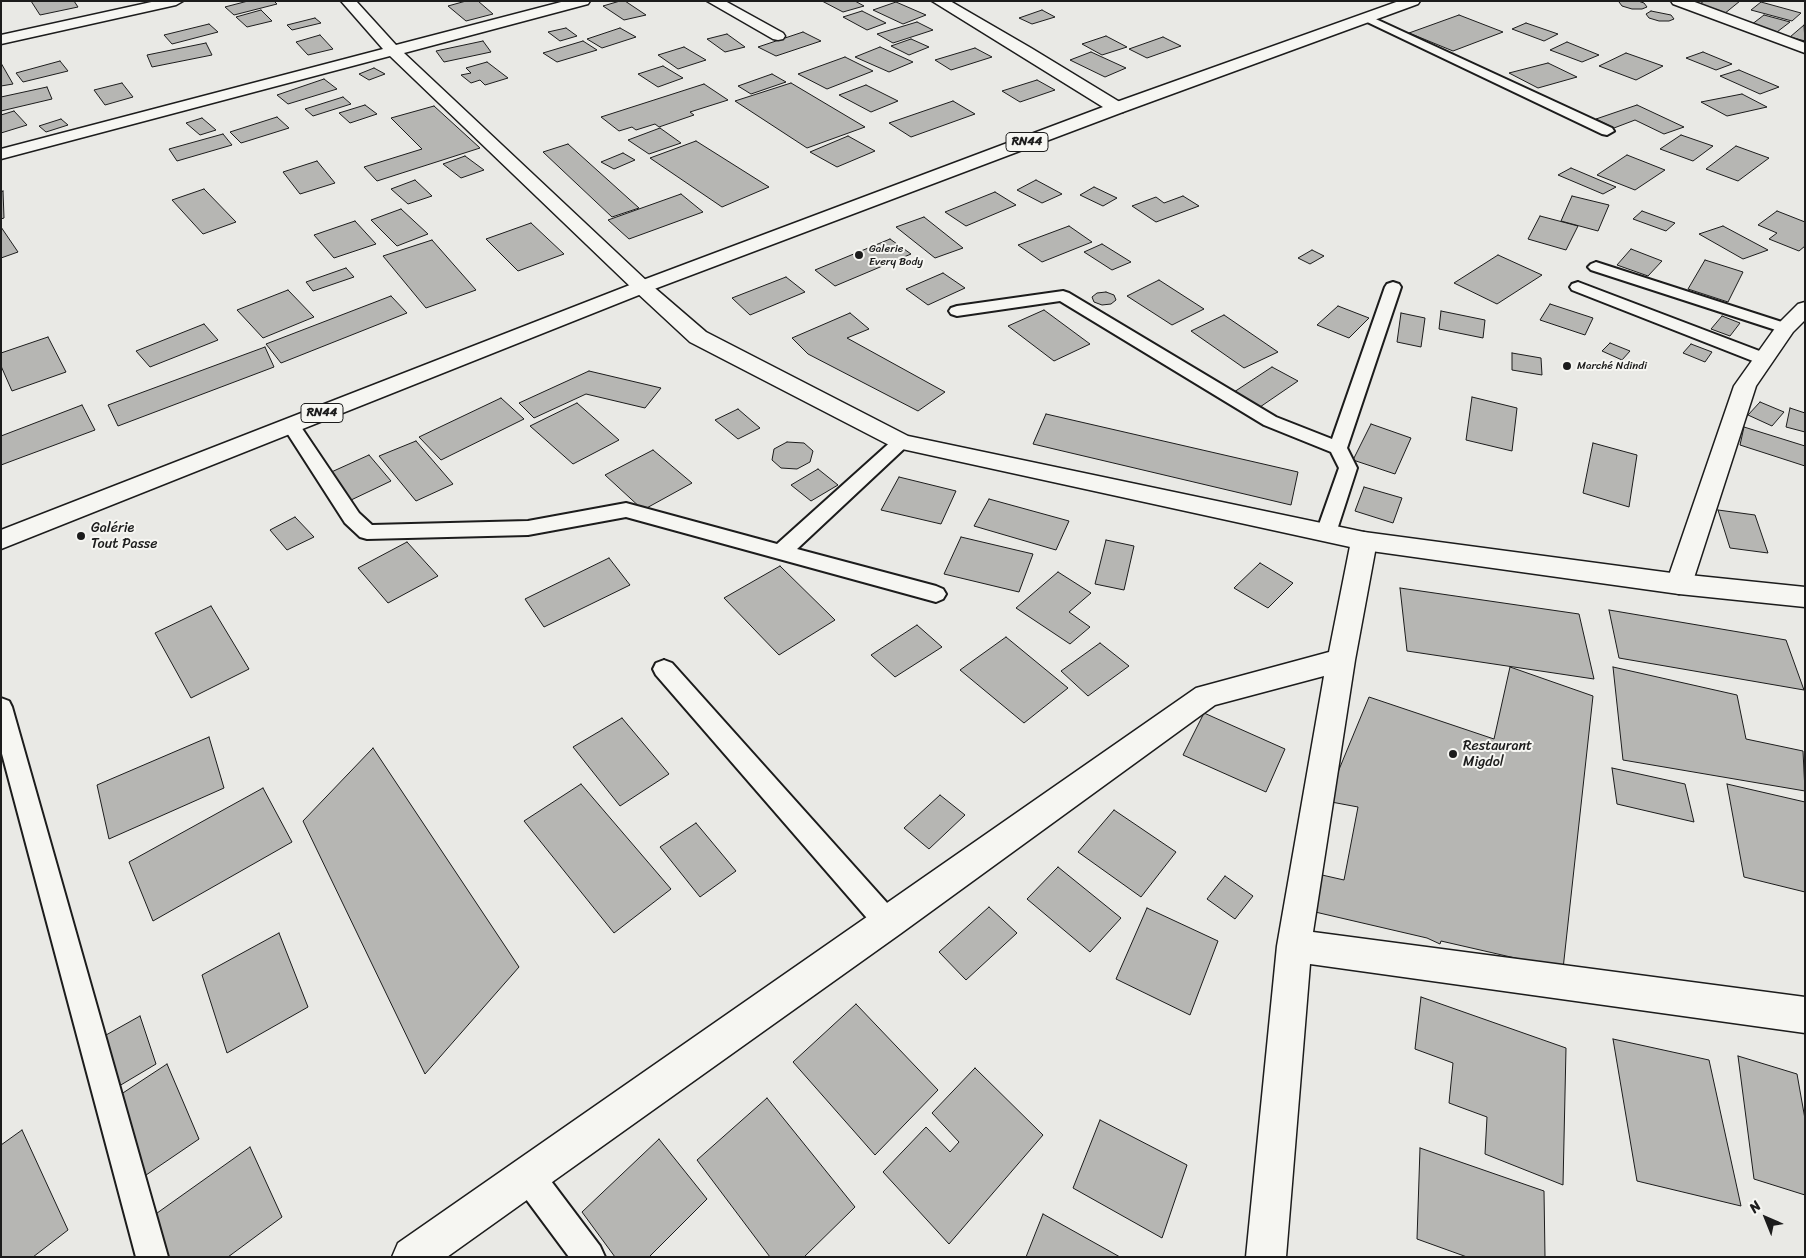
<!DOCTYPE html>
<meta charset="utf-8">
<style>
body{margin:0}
#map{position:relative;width:1806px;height:1258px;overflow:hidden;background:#e9e9e5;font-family:Sriracha,sans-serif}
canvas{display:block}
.frame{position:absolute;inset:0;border:2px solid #1c1c1c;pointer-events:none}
.north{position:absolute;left:1741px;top:1193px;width:50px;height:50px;-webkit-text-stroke:4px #f6f6f2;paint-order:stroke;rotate:316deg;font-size:14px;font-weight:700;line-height:20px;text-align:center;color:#1c1c1c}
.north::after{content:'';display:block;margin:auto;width:18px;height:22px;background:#1c1c1c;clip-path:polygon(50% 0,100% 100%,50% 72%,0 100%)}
</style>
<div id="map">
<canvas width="1806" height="1258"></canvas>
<div class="frame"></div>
<div class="north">N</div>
</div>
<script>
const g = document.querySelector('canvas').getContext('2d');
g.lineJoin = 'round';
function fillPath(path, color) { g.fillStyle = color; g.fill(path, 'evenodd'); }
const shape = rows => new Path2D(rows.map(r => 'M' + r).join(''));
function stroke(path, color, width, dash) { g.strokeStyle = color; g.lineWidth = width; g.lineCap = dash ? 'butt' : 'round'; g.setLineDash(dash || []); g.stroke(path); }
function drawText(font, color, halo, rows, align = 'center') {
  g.font = font + ' Sriracha,sans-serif'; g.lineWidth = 4; g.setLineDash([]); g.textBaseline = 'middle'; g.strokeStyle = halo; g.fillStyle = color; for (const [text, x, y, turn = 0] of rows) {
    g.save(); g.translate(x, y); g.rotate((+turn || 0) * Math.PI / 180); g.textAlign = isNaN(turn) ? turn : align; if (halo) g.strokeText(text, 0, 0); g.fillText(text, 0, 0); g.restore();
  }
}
const building = shape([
 [31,1,74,1,78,7,40,15,31,1],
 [248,1,274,1,277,4,234,15,225,7,248,1],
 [466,1,478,1,493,14,466,21,448,6,466,1],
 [620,1,625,1,646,15,624,20,603,6,620,1],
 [822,1,855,1,864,6,843,12,822,1],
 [1621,1,1638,1,1644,3,1647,7,1642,9,1632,9,1622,6,1619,2,1621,1],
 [1704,1,1740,1,1724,14,1697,6,1704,1],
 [896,2,926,15,903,24,873,10,896,2],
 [1761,2,1801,13,1792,21,1751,10,1761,2],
 [261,10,272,21,247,27,236,17,261,10],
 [1042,10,1055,17,1032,24,1019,18,1042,10],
 [862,11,886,23,867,30,843,17,862,11],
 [1651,11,1671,15,1674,19,1669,21,1659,21,1649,18,1646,14,1651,11],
 [1459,15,1503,32,1453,51,1409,33,1459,15],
 [1764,15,1790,22,1777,32,1751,25,1764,15],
 [315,18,321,23,292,30,287,25,315,18],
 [917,22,933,30,893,43,877,34,917,22],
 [1526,23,1558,34,1544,41,1512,29,1526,23],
 [209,24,218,32,172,44,164,35,209,24],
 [1804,25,1805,41,1790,37,1804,25],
 [566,28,577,36,560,41,548,32,566,28],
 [620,28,636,37,602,48,587,39,620,28],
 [803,32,821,41,776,56,758,47,803,32],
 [727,34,745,47,725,52,707,39,727,34],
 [320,35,333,49,308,55,296,42,320,35],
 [1106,36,1127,47,1102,55,1082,44,1106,36],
 [1163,37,1181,46,1147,58,1129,49,1163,37],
 [911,39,929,47,909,55,891,46,911,39],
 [483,41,491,52,444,62,436,51,483,41],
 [583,41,597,50,557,62,543,53,583,41],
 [1567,42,1599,55,1582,62,1550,50,1567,42],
 [206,43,212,55,152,67,147,55,206,43],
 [684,47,706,60,678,69,658,55,684,47],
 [880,47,913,62,889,72,855,57,880,47],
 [975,48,992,57,951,70,935,60,975,48],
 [1091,52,1126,68,1105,77,1070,60,1091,52],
 [1703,52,1732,64,1716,70,1686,58,1703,52],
 [1626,53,1663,66,1636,80,1599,66,1626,53],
 [845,57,873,71,827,89,798,74,845,57],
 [60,61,68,71,23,82,16,73,60,61],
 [487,62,508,78,485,85,480,80,471,83,461,75,471,73,466,68,487,62],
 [1,63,13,84,1,86,1,63],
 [1548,63,1577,77,1538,88,1509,73,1548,63],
 [663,66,683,78,658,87,638,74,663,66],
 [374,68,385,74,369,80,359,74,374,68],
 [1739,70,1779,87,1760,94,1720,76,1739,70],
 [772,74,786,82,751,94,738,86,772,74],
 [324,79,337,89,288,104,277,95,324,79],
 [1037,80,1055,90,1020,102,1002,91,1037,80],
 [122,83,133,97,105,105,94,90,122,83],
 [791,83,865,127,807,148,735,101,791,83],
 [704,84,728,100,690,112,694,115,659,127,655,124,636,130,632,127,619,131,601,117,704,84],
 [866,85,898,101,871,112,839,95,866,85],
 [47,87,52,99,1,111,1,97,47,87],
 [1742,94,1767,107,1727,116,1701,102,1742,94],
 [343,97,351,104,313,116,305,109,343,97],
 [953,101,975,114,911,137,889,123,953,101],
 [365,105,377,114,350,123,339,113,365,105],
 [1637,105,1684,127,1664,134,1635,120,1614,128,1596,119,1637,105],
 [434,106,480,148,377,181,364,167,422,149,391,118,434,106],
 [14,111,27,125,1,133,1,115,14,111],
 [277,117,289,128,241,143,230,132,277,117],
 [202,118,216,130,200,135,186,123,202,118],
 [61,119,68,125,46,132,39,126,61,119],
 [660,128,681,143,649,154,628,140,660,128],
 [223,134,232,145,177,161,169,149,223,134],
 [1681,135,1713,146,1693,161,1660,149,1681,135],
 [848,136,875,151,837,167,810,152,848,136],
 [696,141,769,187,722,207,650,158,696,141],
 [568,144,639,208,612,217,543,152,568,144],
 [1736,146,1769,158,1738,181,1706,169,1736,146],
 [623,153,635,160,614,169,601,162,623,153],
 [1627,155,1665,170,1635,190,1597,175,1627,155],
 [465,156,484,170,461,178,443,164,465,156],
 [317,161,335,183,300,194,283,172,317,161],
 [1571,168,1616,187,1603,194,1558,175,1571,168],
 [415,180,432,196,408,204,391,189,415,180],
 [1036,180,1062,194,1042,203,1017,190,1036,180],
 [1094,187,1117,198,1103,206,1080,195,1094,187],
 [204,189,236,222,203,234,172,200,204,189],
 [3,191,4,218,1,219,1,192,3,191],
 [995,192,1016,205,966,226,945,212,995,192],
 [681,194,703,212,629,239,608,220,681,194],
 [1183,196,1199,206,1156,222,1132,206,1156,197,1164,203,1183,196],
 [1572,196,1609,205,1598,231,1561,221,1572,196],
 [401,209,428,234,397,246,371,220,401,209],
 [1642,211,1675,223,1666,231,1633,219,1642,211],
 [1777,211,1805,222,1805,246,1799,251,1769,239,1777,233,1758,225,1777,211],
 [1540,216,1578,226,1566,250,1528,239,1540,216],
 [924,217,963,248,935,258,896,227,924,217],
 [355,221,376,244,334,258,314,235,355,221],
 [531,223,564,254,518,271,486,239,531,223],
 [1069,226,1092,242,1042,262,1018,245,1069,226],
 [1723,226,1768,250,1743,259,1699,234,1723,226],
 [1,227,18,252,1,258,1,227],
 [890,239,911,254,835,286,815,270,890,239],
 [432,240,476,290,426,308,383,256,432,240],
 [1102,244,1131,262,1112,270,1084,252,1102,244],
 [1631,249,1662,261,1648,276,1617,265,1631,249],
 [1312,250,1324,256,1310,264,1298,258,1312,250],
 [1498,255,1542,275,1497,304,1454,283,1498,255],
 [1705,260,1743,272,1728,302,1688,289,1705,260],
 [346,268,354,277,313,291,306,282,346,268],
 [943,273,965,288,928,305,906,289,943,273],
 [786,277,805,292,750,315,732,298,786,277],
 [1159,280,1204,309,1172,325,1127,296,1159,280],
 [288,290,314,317,263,338,237,310,288,290],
 [1106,292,1114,295,1116,300,1111,304,1102,305,1094,302,1092,297,1097,293,1106,292],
 [391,296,407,313,281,363,266,344,391,296],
 [1550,304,1593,318,1585,335,1540,320,1550,304],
 [1338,306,1369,318,1349,338,1317,325,1338,306],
 [1044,310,1090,344,1054,361,1008,326,1044,310],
 [1441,311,1485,320,1483,338,1439,329,1441,311],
 [850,313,869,329,847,338,945,392,918,411,808,354,792,338,850,313],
 [1401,313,1425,318,1421,347,1397,342,1401,313],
 [1224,315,1278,352,1244,368,1191,331,1224,315],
 [1722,316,1740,323,1730,336,1711,329,1722,316],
 [204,324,218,340,150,367,136,351,204,324],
 [48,337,66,372,12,391,1,366,1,353,48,337],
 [1610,343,1630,351,1622,360,1602,351,1610,343],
 [1691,344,1712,352,1705,362,1683,353,1691,344],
 [265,347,274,367,118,426,108,405,265,347],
 [1512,353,1541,358,1542,375,1512,370,1512,353],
 [1272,367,1298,381,1260,407,1234,392,1272,367],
 [589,371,661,388,645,408,586,394,534,418,519,403,589,371],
 [1472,397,1517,408,1512,451,1466,440,1472,397],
 [501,398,524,419,441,460,419,437,501,398],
 [1760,402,1784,412,1772,426,1748,415,1760,402],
 [577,403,619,440,573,464,530,426,577,403],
 [82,405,95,430,1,465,1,436,82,405],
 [1790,408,1805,413,1805,432,1786,427,1790,408],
 [738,409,760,428,738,439,715,420,738,409],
 [1046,414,1298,472,1291,505,1033,444,1046,414],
 [1371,424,1411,438,1395,474,1353,460,1371,424],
 [1744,427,1805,446,1805,466,1740,445,1744,427],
 [416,441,453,484,416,501,379,456,416,441],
 [787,442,804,443,813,451,810,462,797,469,781,468,772,460,774,449,787,442],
 [1593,443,1637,455,1629,507,1583,493,1593,443],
 [653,450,692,483,643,510,605,475,653,450],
 [369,455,391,481,349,501,327,474,369,455],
 [818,469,838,485,811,501,791,485,818,469],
 [899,477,956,491,941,524,881,510,899,477],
 [1364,487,1402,498,1393,523,1355,511,1364,487],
 [989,499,1069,521,1056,550,974,526,989,499],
 [1718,510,1755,515,1768,553,1730,548,1718,510],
 [295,517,314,537,287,550,270,530,295,517],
 [961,537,1033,554,1019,592,944,574,961,537],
 [1106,540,1134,546,1124,590,1095,584,1106,540],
 [407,542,438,576,388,603,358,568,407,542],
 [609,558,630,585,544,627,525,599,609,558],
 [1260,563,1293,583,1268,608,1234,588,1260,563],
 [780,566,835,620,779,655,724,598,780,566],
 [1058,572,1091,593,1069,612,1090,627,1070,644,1016,608,1058,572],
 [1400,588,1579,614,1594,679,1407,651,1400,588],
 [211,606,249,669,191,698,155,633,211,606],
 [1609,610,1786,640,1804,690,1619,658,1609,610],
 [917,625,942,647,895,677,871,655,917,625],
 [1006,637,1068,688,1024,723,960,670,1006,637],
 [1100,643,1129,666,1088,696,1061,671,1100,643],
 [1510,667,1593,696,1563,969,1441,941,1440,944,1427,938,1298,908,1300,870,1344,880,1358,807,1326,801,1369,697,1494,739,1510,667],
 [1613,667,1737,695,1746,739,1803,751,1805,791,1623,760,1613,667],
 [1204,713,1285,749,1266,792,1183,755,1204,713],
 [622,718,669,774,620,806,573,747,622,718],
 [209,737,224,788,109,839,97,785,209,737],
 [373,748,519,967,425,1074,303,821,373,748],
 [1612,768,1685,784,1694,822,1617,804,1612,768],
 [581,784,671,889,614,933,524,821,581,784],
 [1727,784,1805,802,1805,892,1744,877,1727,784],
 [263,788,292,842,153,921,129,862,263,788],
 [940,795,965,815,929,849,904,828,940,795],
 [1114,810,1176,852,1141,897,1078,852,1114,810],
 [696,823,736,871,700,897,660,847,696,823],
 [1058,867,1121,918,1090,952,1027,899,1058,867],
 [1225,876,1253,896,1235,919,1207,899,1225,876],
 [989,907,1017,933,966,980,939,952,989,907],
 [1147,908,1218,941,1190,1015,1116,979,1147,908],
 [279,933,308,1007,227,1053,202,975,279,933],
 [1421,997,1566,1048,1563,1185,1485,1154,1487,1117,1449,1103,1453,1063,1415,1049,1421,997],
 [856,1004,938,1090,875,1155,793,1062,856,1004],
 [140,1016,156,1064,104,1095,90,1044,140,1016],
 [1613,1039,1709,1060,1741,1206,1637,1181,1613,1039],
 [1738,1056,1797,1074,1805,1119,1805,1195,1754,1179,1738,1056],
 [167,1064,199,1139,127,1188,97,1110,167,1064],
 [975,1068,1043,1135,949,1244,883,1172,926,1127,950,1152,959,1142,932,1113,975,1068],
 [767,1098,855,1207,804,1257,770,1257,697,1160,767,1098],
 [1100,1120,1187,1165,1162,1238,1073,1188,1100,1120],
 [22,1130,68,1230,33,1257,1,1257,1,1145,22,1130],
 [659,1139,707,1199,649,1257,615,1257,582,1212,659,1139],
 [250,1147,282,1217,228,1257,138,1257,129,1233,250,1147],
 [1420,1148,1544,1191,1545,1257,1467,1257,1417,1239,1420,1148],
 [1043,1214,1120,1257,1026,1257,1043,1214]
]);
fillPath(building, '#b6b6b3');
stroke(building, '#1c1c1c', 1);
const lane = shape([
 [1367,15,1612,128,1614,131,1607,135,1602,134,1363,20,1361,18,1363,16,1367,15],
 [1596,262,1791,325,1793,328,1791,331,1785,333,1779,331,1591,270,1588,267,1591,264,1596,262],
 [1393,282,1399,284,1401,287,1347,448,1357,468,1336,533,1333,538,1326,540,1319,538,1316,533,1339,468,1331,452,1264,425,1060,301,957,316,951,314,949,311,951,308,957,306,1063,291,1069,293,1276,417,1332,439,1385,287,1387,284,1393,282],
 [1578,282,1770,355,1772,359,1770,363,1764,364,1758,363,1572,290,1570,287,1572,284,1578,282],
 [291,419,297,421,359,513,372,525,528,521,626,503,777,544,895,438,901,436,907,438,910,442,907,446,797,549,936,586,943,589,946,594,943,599,936,602,626,517,528,535,367,539,360,537,345,523,282,425,285,421,291,419],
 [664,660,672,663,897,914,901,923,897,932,888,935,879,932,656,675,653,669,656,663,664,660],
 [1,698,9,701,12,707,168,1257,136,1257,1,750,1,698],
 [528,1161,539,1165,600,1246,605,1257,569,1257,517,1187,513,1176,517,1165,528,1161]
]);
const street = shape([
 [156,1,183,1,176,5,1,44,1,35,156,1],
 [341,1,356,1,396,45,565,1,590,1,588,4,404,53,649,283,652,287,649,291,642,293,635,291,390,56,1,159,1,149,383,49,341,1],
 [707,1,725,1,783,33,785,36,783,39,778,40,773,39,707,1],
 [932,1,950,1,1031,48,1123,104,1125,108,1123,112,1111,112,932,1],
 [1671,1,1692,1,1805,43,1805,53,1673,4,1671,1],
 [1805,302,1805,320,1793,332,1756,386,1692,584,1688,591,1679,594,1670,591,1666,584,1734,386,1778,324,1798,304,1805,302],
 [1364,532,1373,535,1377,541,1355,660,1313,932,1805,997,1805,1033,1310,964,1286,1257,1246,1257,1277,946,1324,676,1215,705,900,934,447,1257,392,1257,398,1243,1196,688,1329,652,1351,541,1355,535,1364,532]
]);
const secondary = shape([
 [642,281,649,283,706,332,908,436,1364,532,1679,574,1805,587,1805,607,1679,594,1364,550,893,447,690,342,635,291,632,287,635,283,642,281]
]);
const primary = shape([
 [1399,1,1420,1,1418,4,1123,112,649,291,1,549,1,530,635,283,1111,104,1399,1]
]);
stroke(lane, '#1c1c1c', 4);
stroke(street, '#1c1c1c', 3);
stroke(secondary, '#1c1c1c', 3);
stroke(primary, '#1c1c1c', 3);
fillPath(lane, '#f6f6f2');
fillPath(street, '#f6f6f2');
fillPath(secondary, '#f6f6f2');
fillPath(primary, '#f6f6f2');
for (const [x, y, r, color] of [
 [859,255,5,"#1c1c1c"],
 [1567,366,5,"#1c1c1c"],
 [81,536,5,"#1c1c1c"],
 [1453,754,5,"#1c1c1c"]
]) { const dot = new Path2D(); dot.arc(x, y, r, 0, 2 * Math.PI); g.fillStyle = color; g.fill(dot); stroke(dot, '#f6f6f2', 2); }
drawText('11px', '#1c1c1c', '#f6f6f2', [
 ["Galerie",869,249],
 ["Every Body",869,262],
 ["Marché Ndindi",1577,366]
], 'left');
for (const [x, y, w] of [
 [1027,142,42],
 [322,413,42]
]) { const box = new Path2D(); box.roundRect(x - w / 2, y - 9.5, w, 19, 4); g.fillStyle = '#f6f6f2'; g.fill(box); stroke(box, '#1c1c1c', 1); }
drawText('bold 12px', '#1c1c1c', null, [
 ["RN44",1027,142],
 ["RN44",322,413]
]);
drawText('14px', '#1c1c1c', '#f6f6f2', [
 ["Galérie",91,528],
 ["Tout Passe",91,544],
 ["Restaurant",1463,746],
 ["Migdol",1463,762]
], 'left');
</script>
